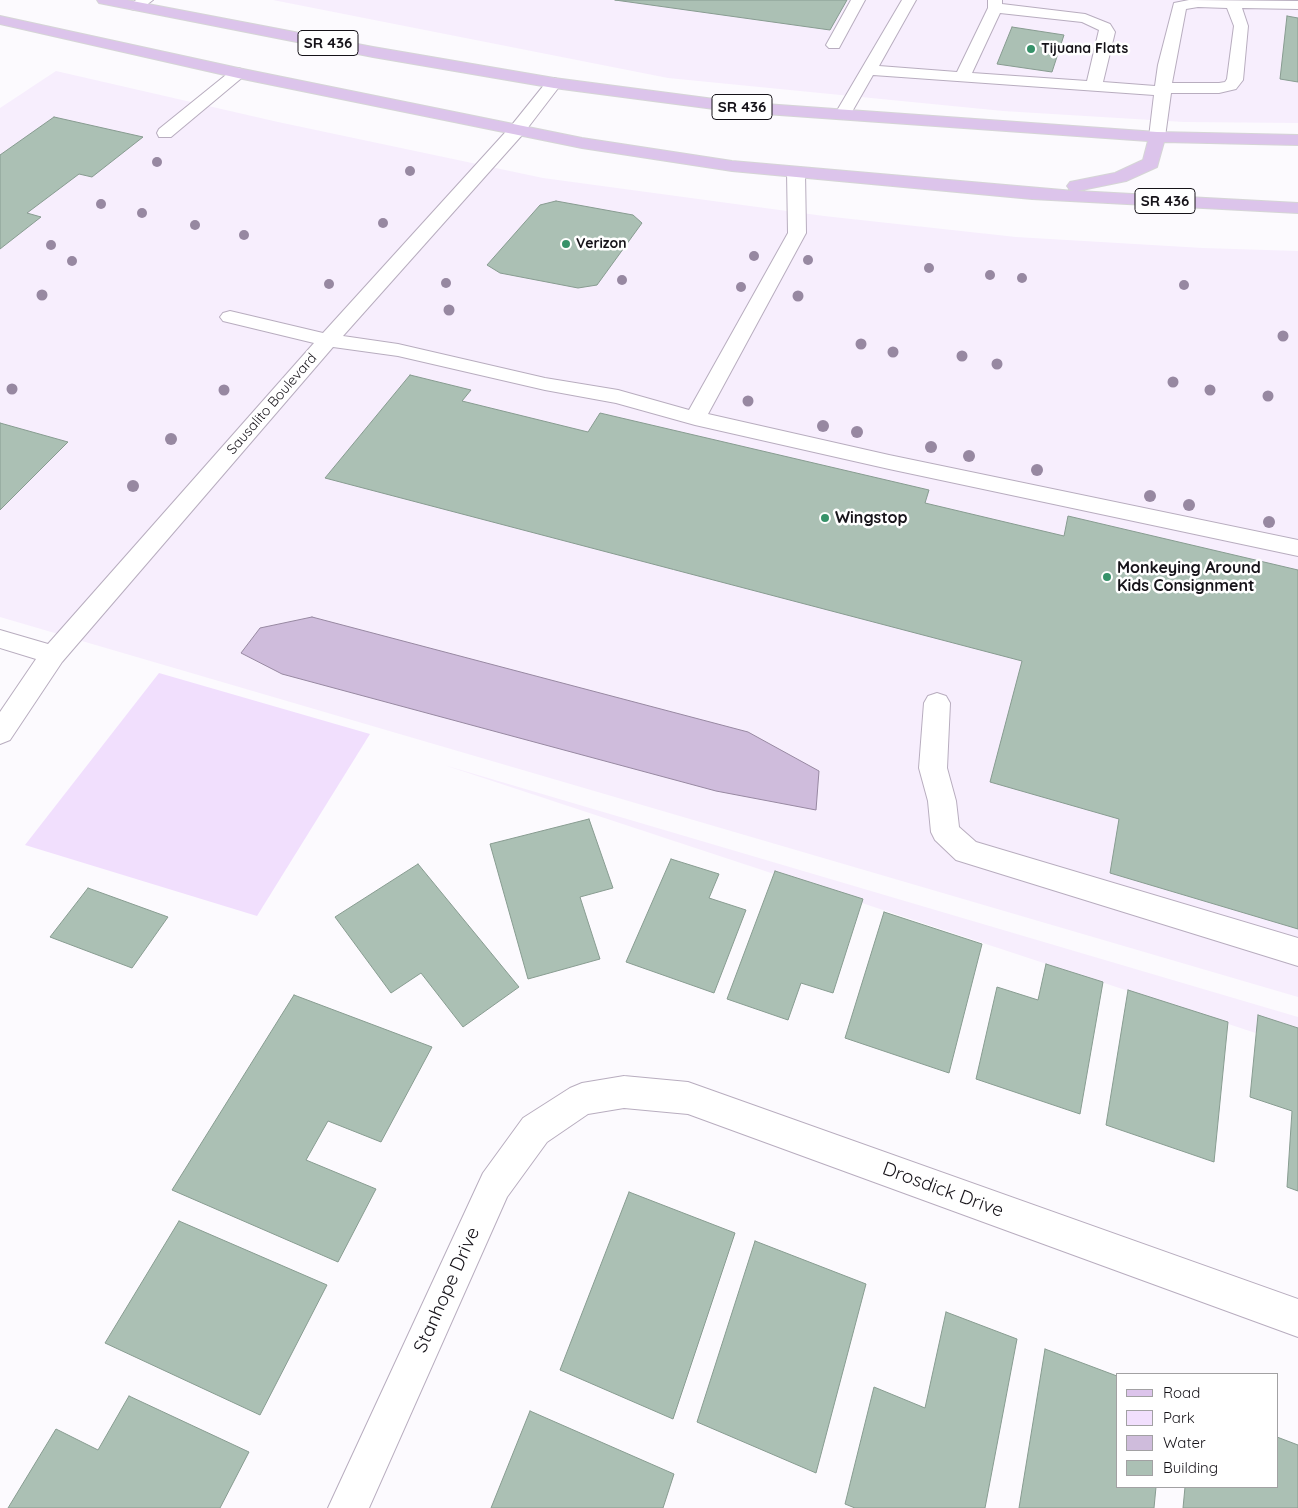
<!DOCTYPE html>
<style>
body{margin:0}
#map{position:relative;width:1298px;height:1508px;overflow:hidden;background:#fcfafe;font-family:Quicksand,sans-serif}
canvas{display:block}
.legend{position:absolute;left:1116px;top:1373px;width:162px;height:115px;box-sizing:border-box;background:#fff;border:1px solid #a2a1a3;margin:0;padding:6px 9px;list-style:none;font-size:15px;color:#161319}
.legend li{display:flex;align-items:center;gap:10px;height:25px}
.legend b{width:25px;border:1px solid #a2a1a3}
</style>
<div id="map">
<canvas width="1298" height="1508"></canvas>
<ul class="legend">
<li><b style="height:6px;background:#dcc4eb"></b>Road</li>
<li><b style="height:14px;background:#f1dffd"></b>Park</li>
<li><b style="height:14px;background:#cfbcdc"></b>Water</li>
<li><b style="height:14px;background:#abc0b4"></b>Building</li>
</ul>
</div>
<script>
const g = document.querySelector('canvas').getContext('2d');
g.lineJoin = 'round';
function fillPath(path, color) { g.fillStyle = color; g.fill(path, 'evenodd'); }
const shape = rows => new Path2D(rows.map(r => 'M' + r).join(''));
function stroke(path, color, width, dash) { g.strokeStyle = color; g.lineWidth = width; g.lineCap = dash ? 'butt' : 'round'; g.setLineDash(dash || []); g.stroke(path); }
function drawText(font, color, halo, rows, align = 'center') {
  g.font = font + ' Quicksand,sans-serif'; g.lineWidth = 5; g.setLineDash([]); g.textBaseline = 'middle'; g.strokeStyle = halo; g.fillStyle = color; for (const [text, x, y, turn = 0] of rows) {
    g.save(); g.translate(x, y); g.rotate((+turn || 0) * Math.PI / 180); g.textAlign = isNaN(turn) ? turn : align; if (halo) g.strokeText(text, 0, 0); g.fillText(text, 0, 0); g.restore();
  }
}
fillPath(shape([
 [273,0,1298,0,1298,123,1184,122,1003,111,668,78],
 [56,71,278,122,543,178,824,216,1016,237,1203,248,1298,251,1298,997,0,617,0,108],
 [444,765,1298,1017,1298,1047]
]), '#f7eefd');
fillPath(shape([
 [159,673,370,734,257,916,25,845]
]), '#f1dffd');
const water = shape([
 [312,617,748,732,819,771,816,810,716,791,282,674,241,653,260,628,312,617]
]);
fillPath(water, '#cfbcdc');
stroke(water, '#9889a2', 1);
const building = shape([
 [615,0,847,0,830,30,615,0],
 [1287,16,1298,18,1298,82,1280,79,1287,16],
 [1012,27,1064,35,1052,72,997,64,1012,27],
 [54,117,143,137,92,177,79,174,27,213,41,217,0,249,0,155,54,117],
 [556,201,633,215,642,223,597,285,578,288,500,273,487,265,540,205,556,201],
 [410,375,471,390,462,401,588,432,600,413,929,490,925,503,1064,536,1068,516,1298,570,1298,929,1110,873,1119,819,990,782,1022,661,325,478,410,375],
 [0,423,68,442,0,510,0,423],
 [589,819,613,888,580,897,600,959,528,979,490,844,589,819],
 [671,859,719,874,709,898,746,910,714,993,626,962,671,859],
 [418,864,519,987,463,1027,421,973,391,993,335,917,418,864],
 [775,871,863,899,833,993,801,983,788,1020,727,999,775,871],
 [88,888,168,917,132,968,50,937,88,888],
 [884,912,982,944,949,1073,845,1038,884,912],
 [1046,964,1103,982,1080,1114,976,1079,997,987,1038,1000,1046,964],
 [1128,990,1228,1022,1214,1162,1106,1125,1128,990],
 [294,995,432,1047,381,1142,328,1121,306,1160,376,1189,338,1262,172,1190,294,995],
 [1258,1015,1298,1028,1298,1191,1287,1187,1292,1111,1250,1097,1258,1015],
 [629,1192,735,1233,673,1419,560,1370,629,1192],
 [179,1221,327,1285,260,1415,105,1343,179,1221],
 [755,1241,866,1284,816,1473,697,1422,755,1241],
 [946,1312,1017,1339,985,1508,855,1508,845,1504,874,1387,925,1408,946,1312],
 [1045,1349,1117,1376,1117,1487,1156,1487,1154,1508,1019,1508,1045,1349],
 [129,1396,249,1452,220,1508,8,1508,56,1429,98,1450,129,1396],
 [530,1411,674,1474,663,1508,491,1508,530,1411],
 [1277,1437,1298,1445,1298,1508,1183,1508,1185,1487,1277,1487,1277,1437]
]);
fillPath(building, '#abc0b4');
stroke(building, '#889c91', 1);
const minor = shape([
 [136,0,153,0,141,9,136,10,131,9,129,6,136,0],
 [851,0,865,0,839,48,829,48,826,45,851,0],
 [902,0,916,0,879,66,957,72,988,8,988,0,1002,0,1002,4,1085,14,1110,24,1115,32,1103,82,1155,86,1158,65,1174,3,1189,0,1298,1,1298,9,1242,8,1248,26,1243,80,1236,89,1219,93,1171,93,1165,137,1163,141,1157,142,1151,141,1149,137,1154,95,873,75,849,117,837,117,835,114,902,0],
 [1198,7,1227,8,1234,26,1227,79,1225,82,1219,83,1172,83,1186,9,1198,7],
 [1000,13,1082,22,1099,30,1087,81,972,73,1000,13],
 [238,68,244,70,246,73,244,76,171,137,159,137,157,133,159,129,232,70,238,68],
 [554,78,560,80,562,83,523,134,343,336,398,344,545,378,618,390,689,410,788,233,787,172,790,168,796,167,802,168,805,172,806,233,708,414,889,455,1298,540,1298,556,889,469,695,425,616,403,545,390,398,356,333,347,62,662,10,740,0,744,0,712,36,659,0,648,0,630,48,644,314,343,223,321,220,317,223,313,230,311,323,333,511,126,548,80,554,78],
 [937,693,946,696,950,703,947,768,956,801,959,827,976,842,1298,938,1298,966,956,860,935,840,931,832,928,801,919,768,924,703,928,696,937,693],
 [624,1076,688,1082,1298,1299,1298,1337,688,1114,624,1108,588,1114,547,1142,507,1197,369,1508,328,1508,483,1173,523,1118,570,1088,582,1083,624,1076]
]);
const major = shape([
 [97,0,127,0,373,47,554,78,737,102,1157,132,1298,135,1298,145,1164,142,1157,167,1126,181,1077,191,1298,203,1298,213,1032,199,732,171,582,148,238,78,0,24,0,16,238,68,582,138,732,161,1074,191,1070,190,1067,186,1070,182,1115,173,1143,160,1148,141,737,112,554,88,373,57,104,4,99,3,97,0]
]);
stroke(minor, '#b8adbf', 2);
stroke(major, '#d5d5d6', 2);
fillPath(minor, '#fff');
fillPath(major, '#dcc4eb');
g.fillStyle = '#9788a1';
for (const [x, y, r] of [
 [157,162,5],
 [410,171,5],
 [101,204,5],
 [142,213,5],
 [383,223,5],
 [195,225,5],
 [244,235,5],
 [51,245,5],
 [754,256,5],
 [808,260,5],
 [72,261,5],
 [929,268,5],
 [990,275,5],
 [1022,278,5],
 [622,280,5],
 [446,283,5],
 [329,284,5],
 [1184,285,5],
 [741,287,5],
 [42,295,5.5],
 [798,296,5.5],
 [449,310,5.5],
 [1283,336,5.5],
 [861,344,5.5],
 [893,352,5.5],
 [962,356,5.5],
 [997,364,5.5],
 [1173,382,5.5],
 [12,389,5.5],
 [224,390,5.5],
 [1210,390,5.5],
 [1268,396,5.5],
 [748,401,5.5],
 [823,426,6],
 [857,432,6],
 [171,439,6],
 [931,447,6],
 [969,456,6],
 [1037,470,6],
 [133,486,6],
 [1150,496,6],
 [1189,505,6],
 [1269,522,6]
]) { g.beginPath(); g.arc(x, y, r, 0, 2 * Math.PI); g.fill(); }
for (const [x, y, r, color] of [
 [1031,49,5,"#369269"],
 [566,244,5,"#369269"],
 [825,518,5,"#369269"],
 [1107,577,5,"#369269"]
]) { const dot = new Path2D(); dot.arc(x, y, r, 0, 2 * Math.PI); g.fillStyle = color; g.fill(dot); stroke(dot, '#fff', 2); }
drawText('bold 14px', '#161319', '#fff', [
 ["Tijuana Flats",1041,49],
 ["Verizon",576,244]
], 'left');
drawText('14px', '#161319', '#fff', [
 ["Sausalito Boulevard",272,404,-49]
]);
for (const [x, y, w] of [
 [328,43,60],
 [742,107,60],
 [1165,201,60]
]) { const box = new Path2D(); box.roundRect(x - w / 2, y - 12.5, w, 25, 4); g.fillStyle = '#fff'; g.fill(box); stroke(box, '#161319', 1); }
drawText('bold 15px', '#161319', null, [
 ["SR 436",328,43],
 ["SR 436",742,107],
 ["SR 436",1165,201]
]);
drawText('bold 16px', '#161319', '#fff', [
 ["Wingstop",835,518],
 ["Monkeying Around",1117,568],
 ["Kids Consignment",1117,586]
], 'left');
drawText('19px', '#161319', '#fff', [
 ["Drosdick Drive",943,1190,20],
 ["Stanhope Drive",447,1290,-66]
]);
</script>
